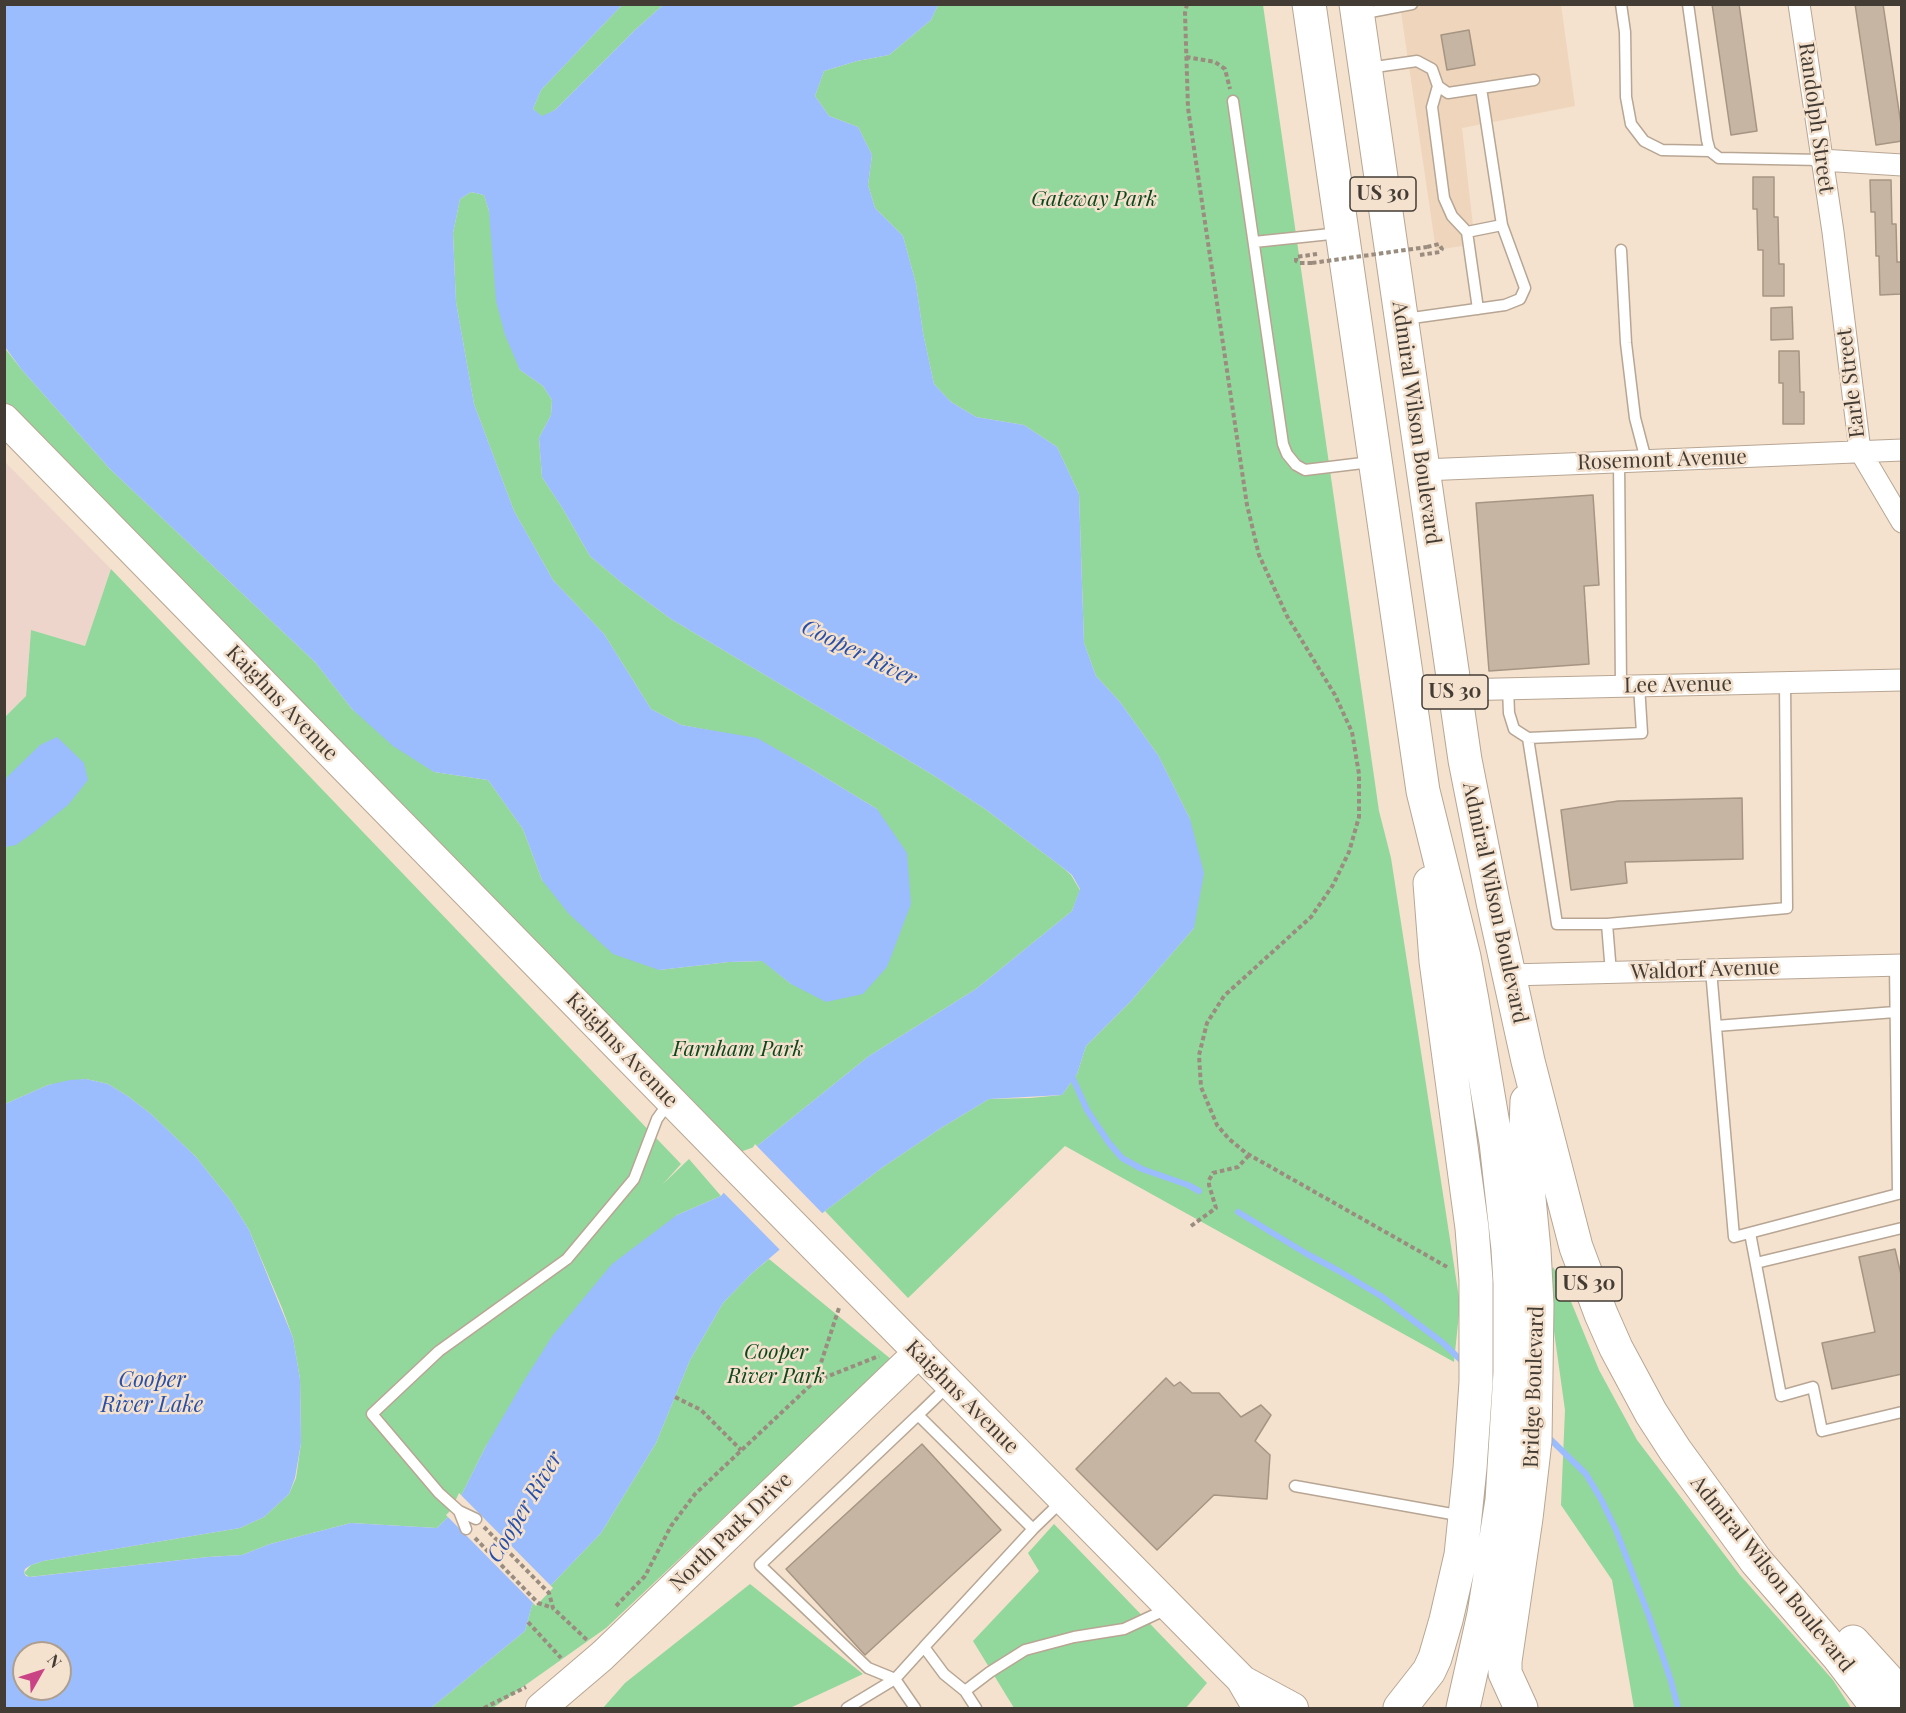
<!DOCTYPE html>
<style>
body{margin:0}
#map{position:relative;width:1906px;height:1713px;overflow:hidden;background:#f4e1ce;font-family:"Playfair Display",serif}
canvas{display:block}
.frame{position:absolute;inset:0;border:6px solid #433c34;pointer-events:none}
.north{position:absolute;left:12px;top:1641px;width:60px;height:60px;box-sizing:border-box;background:#f4e1ce;border:2px solid #ad9f90;border-radius:50%;rotate:51deg;font-size:16px;font-weight:700;line-height:24px;text-align:center;color:#433c34}
.north::after{content:'';display:block;margin:auto;width:21px;height:27px;background:#ca4485;clip-path:polygon(50% 0,100% 100%,50% 72%,0 100%)}
</style>
<div id="map">
<canvas width="1906" height="1713"></canvas>
<div class="frame"></div>
<div class="north">N</div>
</div>
<script>
const g = document.querySelector('canvas').getContext('2d');
g.lineJoin = 'round';
function fillPath(path, color) { g.fillStyle = color; g.fill(path, 'evenodd'); }
const shape = rows => new Path2D(rows.map(r => 'M' + r).join(''));
function stroke(path, color, width, dash) { g.strokeStyle = color; g.lineWidth = width; g.lineCap = dash ? 'butt' : 'round'; g.setLineDash(dash || []); g.stroke(path); }
function drawText(font, color, halo, rows, align = 'center') {
  g.font = font + ' "Playfair Display",serif'; g.lineWidth = 5; g.setLineDash([]); g.textBaseline = 'middle'; g.strokeStyle = halo; g.fillStyle = color; for (const [text, x, y, turn = 0] of rows) {
    g.save(); g.translate(x, y); g.rotate((+turn || 0) * Math.PI / 180); g.textAlign = isNaN(turn) ? turn : align; if (halo) g.strokeText(text, 0, 0); g.fillText(text, 0, 0); g.restore();
  }
}
fillPath(shape([
 [1400,5,1561,5,1575,106,1462,128,1475,244,1436,250]
]), '#eed5bc');
fillPath(shape([
 [5,462,111,569,85,646,31,630,26,696,5,717]
]), '#edd5cc');
fillPath(shape([
 [622,5,663,5,635,30,555,110,542,117,533,109,541,90],
 [938,5,1263,5,1379,811,1391,858,1460,1304,1454,1362,1065,1146,908,1298,825,1211,883,1167,941,1128,989,1099,1030,1098,1062,1095,1077,1074,1086,1046,1130,1002,1194,928,1190,819,1158,755,1120,702,1096,676,1084,643,1079,494,1057,447,1024,425,976,417,951,402,934,384,923,333,916,284,903,236,875,208,868,185,872,155,858,127,829,116,815,96,824,71,857,61,889,55,931,20],
 [471,192,484,195,489,211,520,370,543,386,552,400,551,415,539,438,542,477,563,509,590,556,622,583,671,619,933,775,985,809,1062,867,1071,875,1080,890,1072,911,976,989,869,1056,757,1146,726,1157,5,419,4,347,22,370,110,469,315,662,352,709,434,772,488,780,523,829,542,880,659,970,729,962,763,961,791,984,877,809,808,767,757,739,681,725,651,709,604,634,553,580,514,511,474,404,456,302,453,233,460,199],
 [111,569,681,1164,663,1184,689,1159,721,1196,677,1215,486,1446,453,1512,437,1528,351,1523,270,1544,242,1555,208,1557,29,1577,24,1573,31,1565,43,1561,240,1528,264,1517,289,1494,296,1478,301,1443,300,1379,293,1338,282,1308,249,1230,231,1201,196,1157,151,1114,129,1097,108,1084,86,1079,48,1085,5,1104,5,717,26,696,31,630,85,646],
 [769,1259,892,1360,863,1386,606,1628,493,1708,431,1708,525,1631,532,1605,601,1533,656,1443,690,1360,723,1303,751,1274],
 [1553,1267,1565,1287,1599,1370,1637,1440,1740,1575,1833,1680,1851,1708,1634,1708,1612,1580,1561,1505,1565,1410,1547,1281],
 [1054,1524,1207,1683,1186,1708,1014,1708,973,1641,1039,1571,1028,1553],
 [750,1584,863,1674,790,1708,603,1708,625,1683]
]), '#92d79b');
fillPath(shape([
 [5,5,622,5,541,90,533,109,542,116,555,110,635,30,663,5,938,5,931,20,889,55,857,61,824,71,815,96,829,116,858,127,872,155,868,185,875,208,903,236,916,284,923,333,934,384,951,402,976,417,1024,425,1057,447,1079,494,1084,643,1096,676,1120,702,1158,755,1190,819,1204,873,1194,928,1130,1002,1086,1046,1077,1074,1062,1095,989,1099,941,1128,883,1167,825,1211,751,1274,723,1303,690,1360,656,1443,601,1533,532,1605,525,1631,431,1708,5,1708,5,1104,48,1085,70,1080,86,1079,108,1084,129,1097,151,1114,196,1157,231,1201,249,1230,293,1338,300,1379,301,1443,295,1478,289,1494,264,1517,240,1528,43,1561,31,1565,25,1569,24,1573,26,1576,30,1577,208,1557,242,1555,270,1544,351,1523,437,1528,453,1512,486,1446,525,1379,553,1335,612,1264,677,1215,721,1196,746,1166,757,1146,869,1056,976,989,1072,911,1080,889,1072,875,1062,867,985,809,933,775,671,619,622,583,590,556,563,509,542,477,539,438,551,415,552,400,543,386,520,370,505,335,496,301,489,211,484,195,471,192,460,199,453,233,456,302,474,404,514,511,553,580,604,634,651,709,681,725,757,738,808,767,877,809,907,853,911,904,887,967,863,994,826,1002,791,984,762,961,729,962,659,970,613,954,569,914,542,880,523,829,488,780,434,772,393,746,352,709,315,662,110,469,22,370,5,347],
 [24,1653,60,1653,60,1689,24,1689],
 [57,737,84,763,88,780,68,805,33,833,16,845,5,847,5,779,40,745]
]), '#9bbdfd');
fillPath(shape([
 [755,1144,824,1215,782,1252,722,1191,743,1164],
 [459,1493,553,1588,536,1606,446,1515,451,1510]
]), '#f4e1ce');
stroke(shape([
 [1070,1072,1087,1110,1109,1143,1122,1158,1142,1169,1188,1185,1199,1191],
 [1238,1212,1307,1254,1339,1271,1381,1296,1443,1343,1464,1363],
 [1546,1435,1586,1474,1601,1499,1616,1530,1649,1616,1671,1681,1678,1708]
]), '#9bbdfd', 6);
const building = shape([
 [1712,4,1739,4,1757,131,1731,135,1712,4],
 [1855,4,1883,4,1902,131,1902,141,1876,145,1855,4],
 [1469,30,1475,65,1447,70,1441,35,1469,30],
 [1753,177,1774,177,1774,217,1778,217,1779,264,1784,264,1784,296,1763,296,1763,250,1758,250,1757,209,1753,209,1753,177],
 [1870,180,1891,180,1892,224,1896,224,1897,262,1901,262,1901,294,1880,295,1879,256,1876,256,1875,212,1871,212,1870,180],
 [1792,307,1793,339,1771,340,1771,308,1792,307],
 [1779,351,1799,351,1800,392,1804,392,1804,424,1783,424,1783,383,1779,383,1779,351],
 [1593,495,1599,585,1584,586,1589,664,1489,671,1476,503,1593,495],
 [1742,798,1743,859,1625,862,1627,883,1571,890,1561,810,1618,801,1742,798],
 [1895,1249,1902,1279,1902,1374,1832,1389,1822,1343,1875,1332,1859,1257,1895,1249],
 [1166,1378,1174,1386,1180,1382,1192,1393,1219,1393,1241,1417,1261,1405,1271,1415,1255,1441,1270,1455,1267,1499,1214,1495,1157,1550,1076,1469,1166,1378],
 [922,1444,1001,1530,865,1655,786,1569,922,1444]
]);
fillPath(building, '#c7b5a3');
stroke(building, '#a69583', 1.5);
const lane = shape([
 [1621,4,1625,32,1626,97,1631,124,1644,141,1662,150,1710,151],
 [1688,4,1707,140,1710,151,1719,158,1821,160],
 [1360,14,1412,4],
 [1368,68,1417,61,1432,69,1438,86,1448,93,1534,80],
 [1438,86,1432,107,1444,198,1452,216,1467,232,1502,225],
 [1233,101,1283,444,1287,454,1296,465,1305,470,1371,462],
 [1467,232,1478,309],
 [1254,242,1340,233],
 [1621,250,1626,343,1635,418,1646,460],
 [1405,319,1505,305,1520,299,1525,288,1502,225,1481,88],
 [1619,461,1621,686],
 [1508,688,1509,713,1514,729,1528,738],
 [1607,924,1787,908,1785,683],
 [1711,970,1734,1237,1898,1194,1895,965],
 [1611,973,1607,924,1557,924,1528,738,1642,733,1639,685],
 [1716,1026,1895,1012],
 [1750,1233,1781,1396,1813,1387,1822,1431,1902,1412],
 [1756,1263,1902,1228],
 [918,1415,948,1386],
 [1295,1486,1463,1516],
 [459,1511,466,1529],
 [476,1519,459,1511,439,1493,372,1414,439,1351,567,1259,634,1179,657,1119,670,1101],
 [1033,1529,1063,1500],
 [924,1647,895,1679,868,1668,760,1565,918,1415,1033,1529,924,1647,944,1674,965,1691],
 [847,1708,895,1679,915,1708],
 [976,1708,965,1691,990,1672,1025,1650,1074,1637,1124,1629,1167,1609]
]);
const street = shape([
 [1799,4,1833,232,1860,451,1902,522],
 [1821,160,1902,165],
 [1423,470,1902,450],
 [1455,690,1902,680],
 [1509,975,1902,965]
]);
const secondary = shape([
 [4,419,731,1162,1228,1666,1241,1679,1258,1708],
 [1243,1681,1293,1708],
 [541,1708,602,1656,919,1352]
]);
const highway = shape([
 [1309,4,1423,791,1464,957,1472,1000,1496,1142,1508,1249,1510,1283,1510,1373,1502,1500,1484,1614,1463,1708],
 [1356,4,1465,760,1493,902,1528,1061,1576,1247,1601,1314,1616,1348,1651,1413,1675,1450,1756,1561,1838,1656,1878,1708],
 [1853,1642,1902,1696],
 [1400,1708,1429,1671,1435,1658,1446,1620,1461,1555,1470,1468,1476,1382,1476,1280,1472,1228,1436,961,1430,883],
 [1521,1708,1505,1673,1505,1661,1526,1518,1535,1441,1537,1304,1534,1250,1525,1157,1527,1101]
]);
stroke(lane, '#b8a694', 13);
stroke(street, '#b8a694', 23);
stroke(secondary, '#b8a694', 32);
stroke(highway, '#b8a694', 35);
stroke(shape([
 [1187,4,1185,13,1188,108,1247,505,1259,555,1287,616,1335,695,1352,732,1359,774,1359,817,1349,852,1333,885,1311,917,1224,996,1207,1023,1199,1055,1201,1087,1217,1125,1229,1139,1246,1153,1449,1268],
 [1186,57,1215,62,1225,69,1230,89],
 [1420,255,1440,252,1442,249,1439,244,1427,247],
 [1312,263,1300,263,1296,261,1296,257,1317,254],
 [1191,1226,1216,1208,1209,1185,1209,1180,1213,1173,1238,1167,1249,1155],
 [816,1381,879,1356],
 [675,1397,701,1410,741,1450],
 [484,1527,549,1593,553,1608,587,1640],
 [475,1538,538,1603,553,1608],
 [616,1606,645,1576,671,1526,695,1494,815,1381,839,1308],
 [528,1622,561,1658],
 [484,1708,526,1687]
]), '#9a8d7f', 4, [4.5, 3]);
stroke(lane, '#fff', 10);
stroke(street, '#fff', 21);
stroke(secondary, '#fff', 30);
stroke(highway, '#fff', 33);
stroke(shape([
 [1312,263,1427,247]
]), '#9a8d7f', 4, [4.5, 3]);
for (const [x, y, w] of [
 [1383,194,66],
 [1455,692,66],
 [1589,1284,66]
]) { const box = new Path2D(); box.roundRect(x - w / 2, y - 17, w, 34, 4.5); g.fillStyle = '#f4e1ce'; g.fill(box); stroke(box, '#433c34', 1.5); }
drawText('bold 20px', '#433c34', null, [
 ["US 30",1383,194],
 ["US 30",1455,692],
 ["US 30",1589,1284]
]);
drawText('21px', '#433c34', '#f4e1ce', [
 ["Randolph Street",1816,118,82],
 ["Earle Street",1851,383,-97],
 ["Admiral Wilson Boulevard",1416,423,82],
 ["Rosemont Avenue",1662,460,-2],
 ["Lee Avenue",1678,685,-1],
 ["Kaighns Avenue",282,703,46],
 ["Admiral Wilson Boulevard",1495,903,78],
 ["Waldorf Avenue",1705,970,-2],
 ["Kaighns Avenue",622,1050,46],
 ["Bridge Boulevard",1534,1387,-88],
 ["Kaighns Avenue",962,1397,45],
 ["North Park Drive",731,1532,-44],
 ["Admiral Wilson Boulevard",1772,1574,51]
]);
drawText('italic 21px', '#0c471c', '#f4e1ce', [
 ["Gateway Park",1094,199],
 ["Farnham Park",738,1049],
 ["Cooper",776,1352],
 ["River Park",776,1376]
]);
drawText('italic 22px', '#254fab', '#f4e1ce', [
 ["Cooper River",859,653,26],
 ["Cooper",152,1380],
 ["River Lake",152,1405],
 ["Cooper River",525,1507,-59]
]);
</script>
